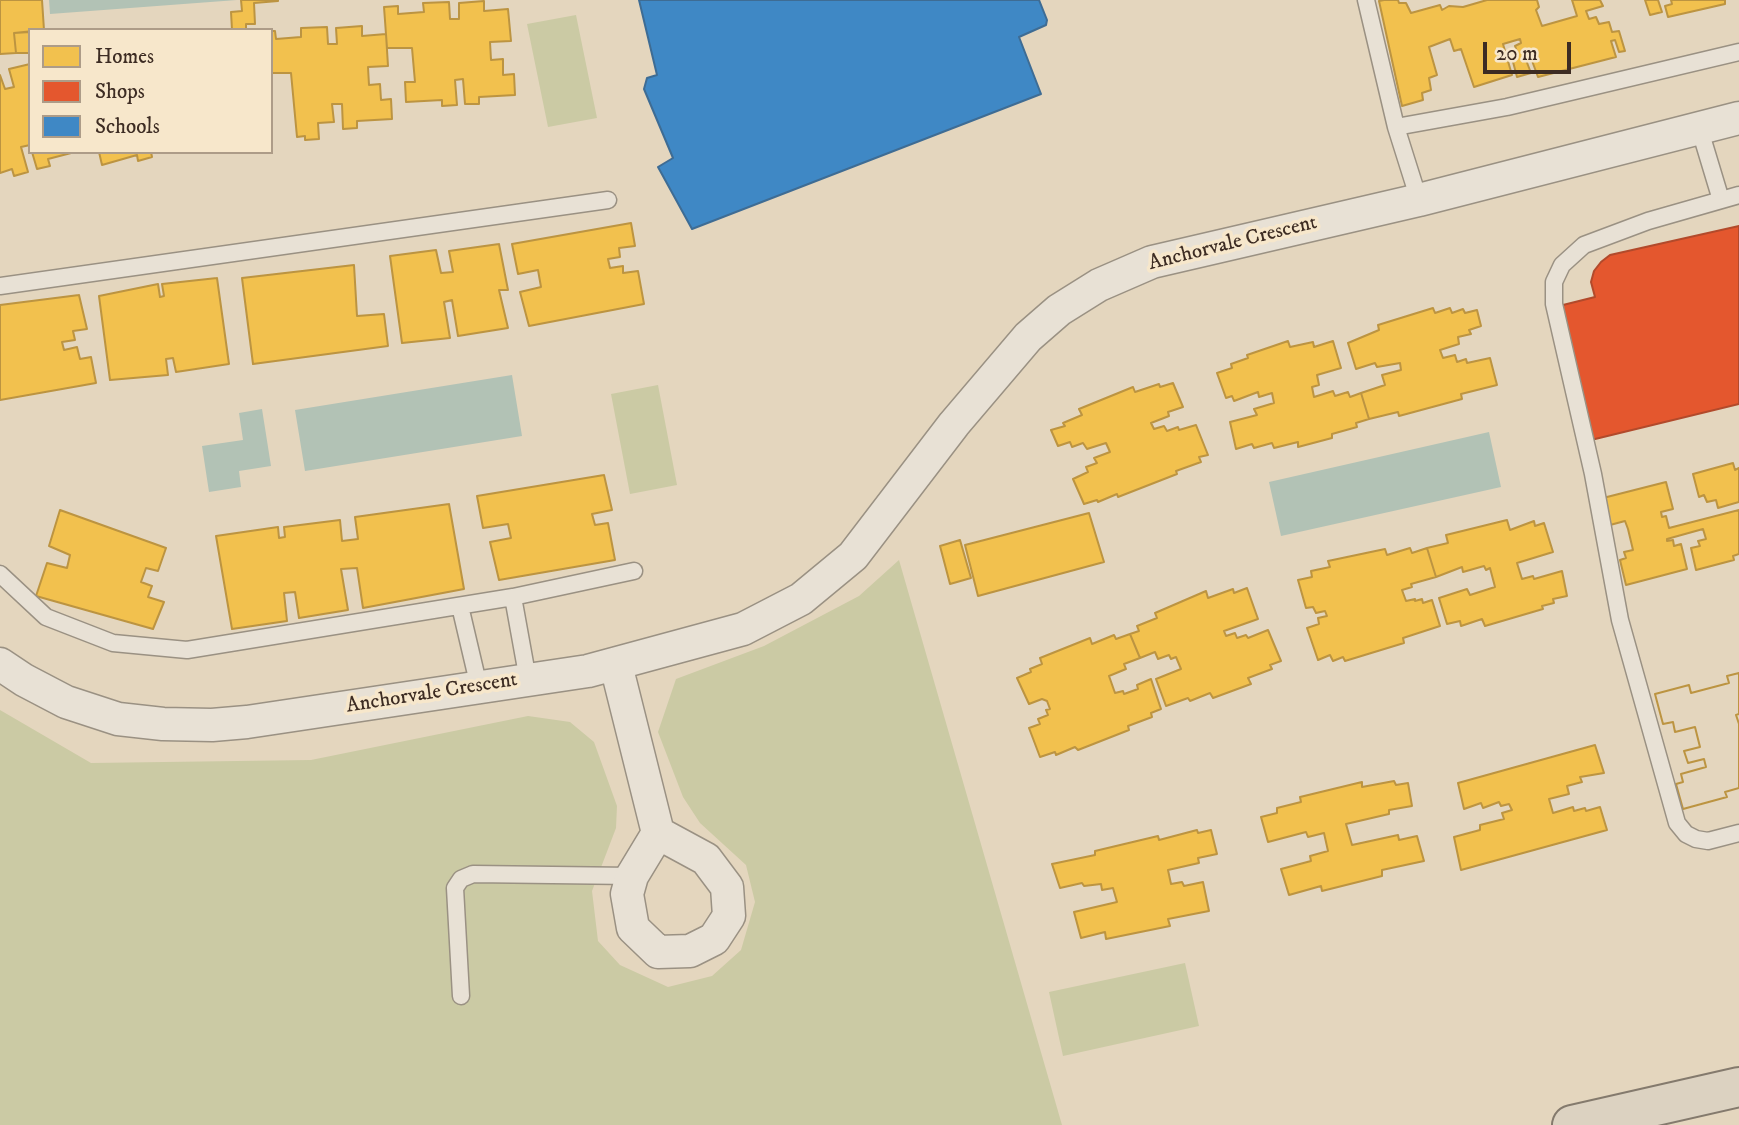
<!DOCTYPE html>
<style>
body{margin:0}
#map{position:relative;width:1739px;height:1125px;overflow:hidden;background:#e4d6be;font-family:"IM FELL DW Pica",serif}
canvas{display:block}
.legend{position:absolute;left:28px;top:28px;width:245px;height:126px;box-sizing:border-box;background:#f7e7cb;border:2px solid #ad9c88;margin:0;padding:9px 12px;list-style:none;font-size:21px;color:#3d2c23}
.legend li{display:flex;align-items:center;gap:14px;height:35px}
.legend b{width:35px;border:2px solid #ad9c88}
.scale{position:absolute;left:1483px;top:42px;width:88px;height:32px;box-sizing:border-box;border:4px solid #3d2c23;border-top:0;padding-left:9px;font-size:21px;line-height:24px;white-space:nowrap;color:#3d2c23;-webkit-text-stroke:5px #f7e7cb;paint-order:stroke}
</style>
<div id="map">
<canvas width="1739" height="1125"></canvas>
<ul class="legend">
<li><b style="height:19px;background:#f2c14e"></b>Homes</li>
<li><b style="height:19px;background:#e4572e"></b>Shops</li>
<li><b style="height:19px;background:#3f88c5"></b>Schools</li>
</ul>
<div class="scale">20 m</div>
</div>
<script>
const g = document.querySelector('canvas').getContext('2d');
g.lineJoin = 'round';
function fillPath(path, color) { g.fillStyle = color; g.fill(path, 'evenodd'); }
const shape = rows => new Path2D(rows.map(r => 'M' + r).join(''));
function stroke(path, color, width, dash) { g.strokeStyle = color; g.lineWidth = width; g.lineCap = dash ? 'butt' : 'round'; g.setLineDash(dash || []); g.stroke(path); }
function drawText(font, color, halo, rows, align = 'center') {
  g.font = font + ' "IM FELL DW Pica",serif'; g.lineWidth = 7; g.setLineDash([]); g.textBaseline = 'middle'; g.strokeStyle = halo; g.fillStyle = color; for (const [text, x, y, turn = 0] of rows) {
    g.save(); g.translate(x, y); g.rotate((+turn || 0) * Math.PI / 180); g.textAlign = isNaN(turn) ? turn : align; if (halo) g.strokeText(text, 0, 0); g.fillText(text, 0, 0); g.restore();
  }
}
fillPath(shape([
 [576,15,597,118,548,127,527,24],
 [658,385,677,485,630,494,611,394],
 [899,560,1062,1125,0,1125,0,710,91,763,311,760,528,716,570,722,594,742,617,806,616,828,592,891,598,941,620,965,668,987,712,976,741,950,755,902,746,865,700,823,683,797,658,732,676,679,764,646,859,596],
 [1185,963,1199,1026,1063,1056,1049,992]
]), '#cbcaa4');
fillPath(shape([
 [49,0,237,0,50,14],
 [512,375,522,436,305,471,295,410],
 [262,409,271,466,239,471,241,487,209,492,202,446,243,440,239,413],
 [1489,432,1501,487,1281,536,1269,482]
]), '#b2c2b5');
const homes = shape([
 [0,0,42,0,44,30,14,33,16,53,0,54,0,0],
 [241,0,278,0,278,1,254,3,255,24,246,24,246,30,232,30,231,12,242,11,241,0],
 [1384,0,1398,0,1399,3,1406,3,1411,13,1440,5,1442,10,1449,6,1463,7,1487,0,1537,0,1539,7,1536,10,1542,26,1577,16,1572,0,1600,0,1603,6,1586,11,1589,19,1596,17,1599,24,1609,22,1612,32,1619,31,1625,51,1619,52,1615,40,1611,41,1616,57,1538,77,1531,58,1526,60,1531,73,1517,77,1512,58,1518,55,1515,46,1521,43,1520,39,1503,44,1512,75,1474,87,1461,49,1454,51,1450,39,1429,47,1437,75,1429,78,1431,90,1422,93,1423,100,1402,106,1379,1,1384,0],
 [1645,0,1658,0,1662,12,1650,15,1645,0],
 [1671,0,1725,0,1725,4,1668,17,1665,6,1672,4,1671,0],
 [484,1,484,11,508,9,511,41,490,42,491,60,503,59,503,75,514,74,515,95,479,97,479,104,465,104,463,79,455,80,457,105,442,106,442,100,406,102,405,82,415,82,412,48,387,48,384,7,398,6,398,14,424,12,423,3,449,2,450,19,459,19,459,3,484,1],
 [362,26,362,36,386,34,388,66,368,67,369,85,380,84,381,100,391,99,392,119,357,121,357,128,343,129,342,104,332,104,334,122,318,123,319,139,305,140,305,136,297,137,291,73,271,73,271,31,275,31,276,39,301,37,301,28,327,27,328,44,337,44,336,28,362,26],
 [30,32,30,53,16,53,14,33,30,32],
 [30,64,30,145,21,147,28,172,14,176,12,169,0,173,0,75,5,89,14,87,9,69,30,64],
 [32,152,75,152,48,159,50,166,37,169,32,152],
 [99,152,151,152,152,157,138,161,137,155,102,165,99,152],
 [631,223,635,246,619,248,620,257,608,259,610,268,623,266,623,273,638,271,644,304,529,326,520,292,541,287,538,270,518,274,512,244,631,223],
 [499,244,508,290,499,290,508,328,458,336,452,300,444,302,450,338,402,343,390,256,436,250,441,273,453,272,449,251,499,244],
 [354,265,357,316,384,314,388,346,253,364,242,278,354,265],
 [217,278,229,364,176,372,173,358,166,359,168,375,110,380,99,296,158,284,160,297,164,296,162,284,217,278],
 [79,295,87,329,73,331,75,340,62,342,64,350,77,347,80,359,91,357,96,383,0,400,0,305,79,295],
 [1433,308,1435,313,1450,308,1452,313,1463,309,1465,313,1477,310,1481,326,1469,330,1471,334,1458,337,1459,344,1440,350,1443,358,1455,355,1457,362,1466,359,1467,363,1490,358,1497,385,1461,394,1462,399,1399,416,1398,412,1369,419,1361,393,1385,385,1382,375,1401,370,1400,363,1377,367,1375,363,1356,369,1348,343,1379,330,1378,325,1433,308],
 [1288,341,1290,347,1313,342,1314,347,1333,341,1341,368,1317,375,1319,385,1312,387,1314,397,1333,391,1335,396,1348,392,1350,397,1361,393,1369,419,1356,423,1357,427,1332,434,1332,438,1298,447,1298,442,1274,448,1272,443,1254,448,1252,444,1236,449,1230,422,1257,415,1254,409,1274,403,1272,393,1259,397,1258,392,1234,401,1232,396,1226,398,1217,373,1232,368,1231,364,1248,358,1247,355,1288,341],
 [1173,383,1183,407,1168,412,1169,416,1151,423,1154,429,1164,426,1167,431,1178,427,1179,430,1196,425,1208,455,1199,457,1201,462,1176,471,1177,474,1118,497,1117,494,1098,502,1097,500,1084,504,1073,479,1088,472,1086,467,1097,463,1094,458,1110,452,1106,443,1087,449,1083,443,1072,447,1070,442,1058,446,1051,430,1065,426,1063,423,1082,415,1079,409,1133,387,1135,392,1159,384,1160,387,1173,383],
 [1733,463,1735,470,1739,468,1739,502,1718,508,1716,500,1707,502,1704,495,1699,497,1693,474,1733,463],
 [604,475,612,510,592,514,595,525,608,523,615,560,499,580,490,542,511,538,508,524,483,528,477,496,604,475],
 [1666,482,1673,509,1661,512,1662,517,1666,516,1669,528,1739,510,1739,554,1733,556,1734,560,1696,570,1691,548,1700,546,1698,541,1706,539,1703,529,1667,539,1667,541,1673,540,1674,546,1681,544,1687,569,1626,585,1620,560,1626,558,1624,552,1633,550,1628,529,1625,521,1610,525,1603,498,1666,482],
 [449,504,464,589,363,608,357,568,341,569,348,610,299,618,295,592,284,593,287,621,232,629,216,536,278,527,279,538,285,537,284,527,340,520,342,541,358,539,355,517,449,504],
 [60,510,166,548,158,571,146,568,141,582,152,586,148,597,164,602,153,629,36,596,47,563,67,568,70,555,49,546,60,510],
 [1089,513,1104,562,978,596,965,545,1089,513],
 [1507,520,1510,530,1534,521,1535,526,1544,523,1553,552,1517,563,1522,579,1533,576,1534,579,1562,571,1567,596,1553,599,1554,603,1542,606,1543,609,1485,626,1482,619,1461,626,1460,621,1447,624,1439,598,1467,589,1470,595,1495,587,1490,568,1486,570,1484,566,1463,572,1462,567,1436,577,1427,548,1448,543,1446,535,1507,520],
 [960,540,971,578,950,584,940,546,960,540],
 [1410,548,1412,553,1427,548,1436,577,1411,584,1412,587,1402,590,1406,601,1415,599,1415,601,1422,599,1423,603,1432,600,1440,626,1403,638,1404,643,1345,661,1343,657,1333,661,1330,655,1318,660,1307,628,1319,624,1318,618,1327,616,1325,611,1316,613,1313,607,1306,608,1298,580,1312,577,1311,571,1330,567,1328,561,1385,549,1387,555,1410,548],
 [1247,588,1258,619,1224,631,1226,636,1235,633,1237,638,1246,635,1248,638,1268,630,1281,661,1270,665,1272,669,1248,678,1251,684,1213,698,1210,693,1190,701,1188,698,1166,706,1156,679,1181,669,1176,657,1171,659,1169,655,1158,659,1155,652,1140,658,1130,634,1139,631,1137,626,1157,618,1155,613,1206,591,1208,598,1233,589,1234,593,1247,588],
 [1130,634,1140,658,1124,664,1126,669,1109,676,1115,693,1123,691,1124,694,1138,689,1137,685,1151,679,1161,709,1151,713,1152,717,1128,726,1129,730,1078,750,1075,747,1056,755,1055,752,1040,757,1029,728,1040,724,1038,719,1048,715,1046,710,1050,709,1047,701,1042,699,1029,704,1017,678,1031,672,1030,669,1042,664,1040,658,1090,638,1092,644,1114,635,1116,639,1130,634],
 [1739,673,1739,714,1736,715,1739,724,1739,788,1725,792,1727,797,1683,809,1676,784,1683,782,1681,774,1706,767,1704,759,1688,763,1684,751,1700,747,1695,727,1675,732,1673,722,1663,724,1655,694,1689,685,1691,693,1729,683,1727,676,1739,673],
 [1739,673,1739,714,1736,715,1739,724,1739,788,1725,792,1727,797,1683,809,1676,784,1683,782,1681,774,1706,767,1704,759,1688,763,1684,751,1700,747,1695,727,1675,732,1673,722,1663,724,1655,694,1689,685,1691,693,1729,683,1727,676,1739,673],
 [1595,745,1604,773,1580,777,1582,782,1567,786,1569,794,1549,799,1553,813,1573,807,1574,811,1585,808,1586,811,1600,807,1607,830,1461,870,1454,837,1480,830,1480,825,1504,819,1502,813,1512,810,1509,804,1501,806,1499,802,1483,808,1481,803,1464,809,1458,783,1595,745],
 [1394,781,1396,785,1408,783,1412,806,1389,810,1389,814,1346,824,1352,845,1398,835,1399,840,1417,836,1424,861,1382,870,1382,876,1322,891,1321,886,1289,895,1281,869,1311,861,1310,856,1328,851,1324,833,1308,837,1306,832,1268,842,1261,817,1277,813,1277,808,1301,802,1300,797,1362,782,1362,787,1394,781],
 [1197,830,1198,833,1211,830,1217,854,1198,858,1199,863,1168,870,1171,884,1182,882,1184,886,1203,882,1209,911,1168,919,1170,926,1106,939,1105,932,1081,938,1074,912,1117,902,1113,888,1102,890,1101,884,1084,886,1082,883,1060,888,1052,864,1095,855,1095,851,1158,836,1159,840,1197,830]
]);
fillPath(homes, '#f2c14e');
stroke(homes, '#bc9441', 2);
const shops = shape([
 [1739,226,1739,404,1591,440,1559,306,1595,297,1591,282,1594,271,1601,262,1610,255,1739,226]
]);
fillPath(shops, '#e4572e');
stroke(shops, '#b24a2b', 2);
const schools = shape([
 [639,0,1039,0,1047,20,1046,25,1019,37,1041,94,692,229,658,167,673,158,644,89,647,78,657,75,639,0]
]);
fillPath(schools, '#3f88c5');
stroke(schools, '#3e6c94', 2);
const lane = shape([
 [1366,0,1396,127,1419,200],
 [1396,127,1507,107,1739,52],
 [1699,127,1721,200],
 [1739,195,1648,221,1584,245,1562,265,1554,282,1554,304,1593,474,1620,620,1677,823,1686,834,1696,839,1708,841,1739,833],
 [0,286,608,200],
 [0,574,46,617,113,643,187,650,513,597,528,680],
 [513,597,634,571],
 [460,606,479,687],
 [461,996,455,888,461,879,473,874,632,876]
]);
const street = shape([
 [0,664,24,680,66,702,118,719,163,724,212,725,247,722,588,671,743,629,801,599,853,556,954,424,1028,337,1059,310,1099,285,1152,262,1419,200,1739,118],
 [616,665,658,833,632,876,627,894,633,928,658,952,690,951,714,939,729,916,727,887,706,859,658,833]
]);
const highway = shape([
 [1572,1125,1739,1087]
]);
stroke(lane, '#9a9183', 19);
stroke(street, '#9a9183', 35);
stroke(highway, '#847a6d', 42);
stroke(lane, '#e8e1d5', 16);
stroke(street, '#e8e1d5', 32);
stroke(highway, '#dcd2c1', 38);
drawText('21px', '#3d2c23', '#f7e7cb', [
 ["Anchorvale Crescent",1233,244,-14],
 ["Anchorvale Crescent",432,694,-9]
]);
</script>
